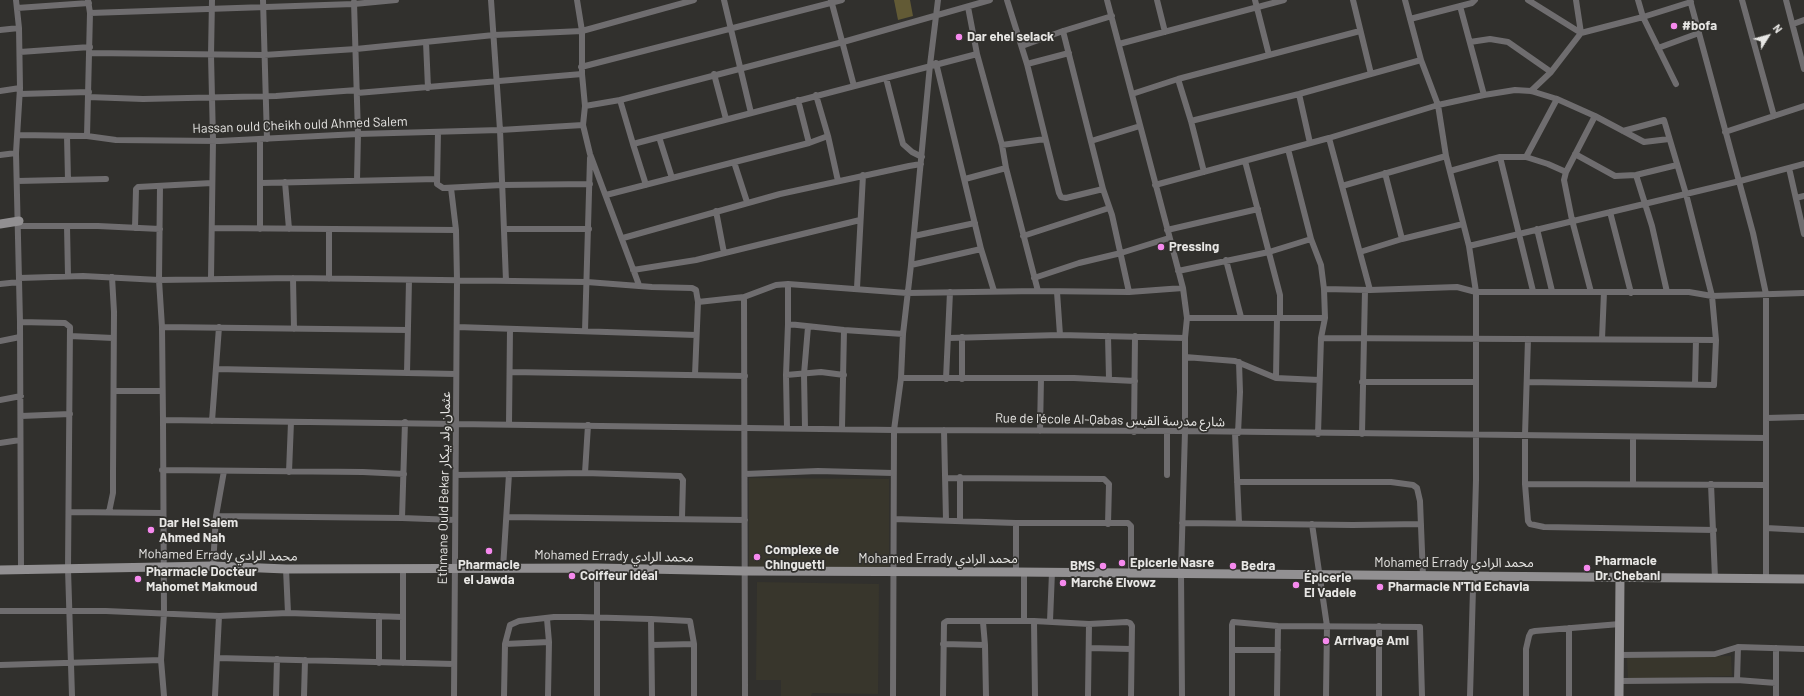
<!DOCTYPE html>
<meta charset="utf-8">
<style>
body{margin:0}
#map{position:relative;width:1804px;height:696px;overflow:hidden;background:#31302d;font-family:Barlow,sans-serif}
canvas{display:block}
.north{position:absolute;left:1748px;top:16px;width:40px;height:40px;-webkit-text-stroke:3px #31302d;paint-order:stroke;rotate:53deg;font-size:11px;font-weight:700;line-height:16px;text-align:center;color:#e7e6e4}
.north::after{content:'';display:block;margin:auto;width:14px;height:18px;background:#e7e6e4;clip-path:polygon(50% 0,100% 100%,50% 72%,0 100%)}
</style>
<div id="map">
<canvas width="1804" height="696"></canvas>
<div class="north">N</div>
</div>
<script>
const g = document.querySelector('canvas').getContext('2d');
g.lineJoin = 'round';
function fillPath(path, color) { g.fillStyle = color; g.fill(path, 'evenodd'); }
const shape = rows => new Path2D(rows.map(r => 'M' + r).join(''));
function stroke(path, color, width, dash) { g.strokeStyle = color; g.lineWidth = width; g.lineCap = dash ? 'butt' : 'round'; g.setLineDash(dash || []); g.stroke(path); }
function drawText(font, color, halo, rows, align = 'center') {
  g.font = font + ' Barlow,"Noto Sans Arabic",sans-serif'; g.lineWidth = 3.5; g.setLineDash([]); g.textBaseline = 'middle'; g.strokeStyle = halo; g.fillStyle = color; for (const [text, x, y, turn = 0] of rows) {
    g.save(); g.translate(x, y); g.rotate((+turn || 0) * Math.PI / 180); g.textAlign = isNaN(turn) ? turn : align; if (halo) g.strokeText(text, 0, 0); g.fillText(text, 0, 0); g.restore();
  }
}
fillPath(shape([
 [749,478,889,479,889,569,749,568],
 [757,582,879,584,878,694,812,693,811,696,781,696,781,680,756,680],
 [1731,656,1732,676,1628,679,1627,658]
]), '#38362c');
fillPath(shape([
 [894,0,910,0,913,16,898,20]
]), '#625a35');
stroke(shape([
 [16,0,19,28,20,88,16,153,20,322,21,568],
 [88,0,90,13,354,4,396,0],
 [263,0,267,139],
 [491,0,500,130,506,281],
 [577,0,582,31,582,74,585,106,583,125,590,154,639,285],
 [724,0,751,113],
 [831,0,854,86],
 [1007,0,1027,64,1059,193,1061,197,1066,198,1103,189],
 [1107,0,1183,288,1187,318,1185,338,1185,431,1181,573,1182,696],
 [1157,0,1165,32],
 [1255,0,1269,55],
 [1353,0,1371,74],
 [1528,0,1581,33,1551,72,1531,91],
 [1576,0,1581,33,1643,17,1691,2],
 [1638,0,1643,17,1676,84],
 [1690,0,1753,233,1766,294,1766,579],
 [1742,0,1774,116],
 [1786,0,1804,69],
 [354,2,358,134,357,180],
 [1460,6,1484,95],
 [968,7,977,54,1002,145,1006,168,1038,291],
 [17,8,89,3],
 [1410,19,1472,3,1475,0],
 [1793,24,1804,20],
 [0,30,19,28],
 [1063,31,1103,189,1112,215,1129,292],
 [426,42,428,88],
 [1470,42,1490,39,1508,42,1551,72],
 [1119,44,1284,0],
 [1022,46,1063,31,1112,16],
 [1658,48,1699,33],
 [20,52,90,47],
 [90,53,264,55,356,49,494,35,582,31,694,0],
 [936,63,981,249,994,291],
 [1027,64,1069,53],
 [581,67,842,0],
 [714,74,726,119],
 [886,78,903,144,912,152,922,157],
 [1178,79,1191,121,1204,172],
 [0,91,20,88],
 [357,93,582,74],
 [20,94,89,92],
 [1132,94,1178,79,1360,31],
 [1299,94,1310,143],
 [816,95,828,136,838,181],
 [88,97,143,99,276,96,357,90],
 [620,100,633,144,977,54],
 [585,106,620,100,843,42,990,0],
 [1191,121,1299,94,1421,60],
 [438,132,437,184,443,188,502,185,590,184],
 [1725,132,1804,106],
 [18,135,87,136,116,140,219,141,358,134,500,130,583,125],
 [67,136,68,180],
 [87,136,90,13],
 [659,137,672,178,809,143,798,100],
 [1329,138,1370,290],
 [1091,141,1140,126],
 [809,143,828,136],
 [633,144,646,185],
 [1002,145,1045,139],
 [1288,149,1311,239,1321,265,1324,289,1325,318,1321,338,1318,434],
 [1575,154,1615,176,1636,175,1677,165],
 [0,155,16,153],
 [1500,157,1526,157,1548,164,1566,172,1564,180,1572,220,1591,292],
 [1526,157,1557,99],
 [1245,161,1280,295,1280,318],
 [734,162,747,202],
 [1789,168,1804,234],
 [1450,171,1500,157,1533,291],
 [1566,172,1595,116],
 [1385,173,1402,239],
 [1636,175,1652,226,1667,292],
 [965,179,1006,168],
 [17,181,106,179],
 [285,182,289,229],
 [261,183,437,179],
 [1155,185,1329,138,1438,105,1484,95,1515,90,1531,91,1557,99,1595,116,1644,142,1669,139],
 [160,186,159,280,162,327,163,420,164,613,161,660,164,696],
 [1342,186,1446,156],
 [451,188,456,230,457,280,454,696],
 [606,195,672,178],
 [1796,198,1804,196],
 [716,211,724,253],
 [1610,212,1631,293],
 [19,226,98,226,160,229],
 [67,226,68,276],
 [135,228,136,189,138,187,212,183],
 [212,228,456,230],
 [260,229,260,139],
 [504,229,589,229],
 [1537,229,1552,291],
 [1167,230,1258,209],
 [914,236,975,223],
 [1023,236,1109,208],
 [623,238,780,194,909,166,921,164],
 [1469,246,1740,181,1804,164],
 [1360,252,1402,239,1463,224],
 [1226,260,1241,317],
 [911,265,981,249],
 [633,270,696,260,860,220],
 [1178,271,1269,252,1311,239],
 [19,278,83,276,159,280,293,278,587,282,652,287,692,288,696,290,698,302,695,375],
 [211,278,213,140,211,55,212,0],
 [293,278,294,329],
 [1034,278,1079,263,1121,253,1169,238],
 [329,279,329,229],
 [0,284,19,282],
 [857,288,863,175],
 [1324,289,1370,290,1457,287,1476,292,1469,246,1446,156,1438,105,1421,60,1405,0],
 [1057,292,1060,335],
 [744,297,745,696],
 [698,302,744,297,776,285,788,284,907,293,1038,291,1129,292,1183,288],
 [1187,318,1325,318],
 [20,322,65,323,70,327,68,569,72,696],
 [788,324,844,330,903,334],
 [162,327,408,330],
 [457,327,696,335],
 [585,331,590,158],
 [70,336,113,338],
 [1108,336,1109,379],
 [949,338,1060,335,1185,338],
 [1321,338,1716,340],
 [1528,339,1525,435,1525,484,1528,521,1530,524,1544,527,1714,530],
 [1602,339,1604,292],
 [0,341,20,337],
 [1185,357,1235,361,1276,378,1319,380],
 [216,369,456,374],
 [511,372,745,376],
 [407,373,409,280],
 [786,375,821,372,844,375],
 [901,378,1074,378,1135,381],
 [1276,378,1277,318],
 [946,379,950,292],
 [962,379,962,337],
 [1362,382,1475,382],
 [1527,382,1714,385,1716,340,1712,296,1686,194,1664,120,1623,131],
 [1695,384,1696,340],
 [114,391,162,391],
 [0,400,21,396],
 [21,416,70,414],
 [1766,418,1804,417],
 [163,420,894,430,1185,431,1766,438],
 [212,421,219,327],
 [509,424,510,329],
 [787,428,786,375,788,324,788,284],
 [805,428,804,374,808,327],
 [842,428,844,330],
 [944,430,946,520],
 [1040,431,1041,378],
 [1167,431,1167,475],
 [1134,432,1135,336],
 [1235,433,1239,523],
 [1238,433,1240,392,1239,362],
 [1362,434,1365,290],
 [1633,437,1633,484],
 [0,443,20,440],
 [162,470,363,472,404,474],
 [289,472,291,422],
 [585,473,588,425],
 [745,474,818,471,893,473],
 [456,475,585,473,680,476,683,480,682,518],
 [946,478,1104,479,1109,484,1108,524],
 [1237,482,1391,482,1413,485,1417,488,1420,501,1423,576],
 [1525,484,1766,485],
 [1711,484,1715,578],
 [69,512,163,513],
 [109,512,113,493,113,474,114,312,112,277],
 [216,516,402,518,455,520],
 [507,517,745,520],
 [402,518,405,422],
 [894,519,1016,523,1128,523,1131,526,1131,573],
 [960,521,960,477],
 [1182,523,1353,525,1421,524],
 [1312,524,1327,626,1326,696],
 [1766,528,1804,530],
 [213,566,216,516,224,471],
 [503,568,509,474],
 [286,569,288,613],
 [403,569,403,663],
 [1016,572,1016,523],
 [0,611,106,611,219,616,288,613,403,617],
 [547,619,549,642,548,696],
 [651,619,652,696],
 [1024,621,1024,572],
 [1034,621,1035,696],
 [1050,621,1052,572],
 [983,622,985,645,986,696],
 [505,644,549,642],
 [943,644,985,645],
 [652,645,694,644],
 [1089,648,1131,649],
 [1232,650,1278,650],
 [1620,655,1715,654,1738,647,1804,649],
 [217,658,454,664],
 [379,663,379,616],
 [0,665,161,660],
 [1737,680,1738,647],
 [1620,681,1737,680,1776,683],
 [215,696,219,616],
 [276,696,277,659],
 [304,696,305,660],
 [504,696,505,644,510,625,519,621,554,617,580,617,651,619,690,621,694,644,694,696],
 [597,696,597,568],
 [893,696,894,430,901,378,903,334,911,265,930,65,938,0],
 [943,696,944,623,947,621,1034,621,1089,624,1127,622,1130,623,1132,626,1131,696],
 [1088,696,1089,624],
 [1232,696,1232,625,1233,622,1278,626,1420,627,1422,696],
 [1277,696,1278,626],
 [1379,696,1379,626],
 [1470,696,1476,480,1476,292,1689,292,1712,296,1804,293],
 [1526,696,1526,649,1529,636,1531,632,1535,631,1620,624],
 [1569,696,1569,628],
 [1776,696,1776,648]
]), '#6f6d6f', 6);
stroke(shape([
 [0,224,19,221],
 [0,570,213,566,286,569,597,568,745,571,1016,572,1804,579],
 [1619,696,1620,578]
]), '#929092', 9);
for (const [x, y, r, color] of [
 [1674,26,4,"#f689ee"],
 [959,37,4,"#f689ee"],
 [1161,247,4,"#f689ee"],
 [151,530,4,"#f689ee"],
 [489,551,4,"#f689ee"],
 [757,557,4,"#f689ee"],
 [1122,563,4,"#f689ee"],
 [1103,566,4,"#f689ee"],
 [1233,566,4,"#f689ee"],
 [1587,568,4,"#f689ee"],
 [572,576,4,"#f689ee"],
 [138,579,4,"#f689ee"],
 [1063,583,4,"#f689ee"],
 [1296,585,4,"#f689ee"],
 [1380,587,4,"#f689ee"],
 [1326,641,4,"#f689ee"]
]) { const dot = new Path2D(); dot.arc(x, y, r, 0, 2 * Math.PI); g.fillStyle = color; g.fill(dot); stroke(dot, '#31302d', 1.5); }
drawText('bold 13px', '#e7e6e4', '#31302d', [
 ["#bofa",1682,26],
 ["Dar ehel selack",967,37],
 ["Pressing",1169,247],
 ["Dar Hel Salem",159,523],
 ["Ahmed Nah",159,538],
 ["Complexe de",765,550],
 ["Chinguetti",765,565],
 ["Pharmacie",1595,561],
 ["Dr. Chebani",1595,576],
 ["Epicerie Nasre",1130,563],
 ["Pharmacie",489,565,"center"],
 ["el Jawda",489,580,"center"],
 ["BMS",1095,566,"right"],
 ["Bedra",1241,566],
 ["Pharmacie Docteur",146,572],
 ["Mahomet Makmoud",146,587],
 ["Coiffeur Idéal",580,576],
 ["Épicerie",1304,578],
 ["El Vadele",1304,593],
 ["Marché Elvowz",1071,583],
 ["Pharmacie N'Tid Echavia",1388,587],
 ["Arrivage Ami",1334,641]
], 'left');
drawText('13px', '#e7e6e4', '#31302d', [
 ["Hassan ould Cheikh ould Ahmed Salem",300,125,-2],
 ["Rue de l'école Al-Qabas شارع مدرسة القبس",1110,420,1],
 ["Ethmane Ould Bekar عثمان ولد بيكار",444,488,-89],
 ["Mohamed Errady محمد الرادي",218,555,1],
 ["Mohamed Errady محمد الرادي",614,556,1],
 ["Mohamed Errady محمد الرادي",938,559],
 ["Mohamed Errady محمد الرادي",1454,563]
]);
</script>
